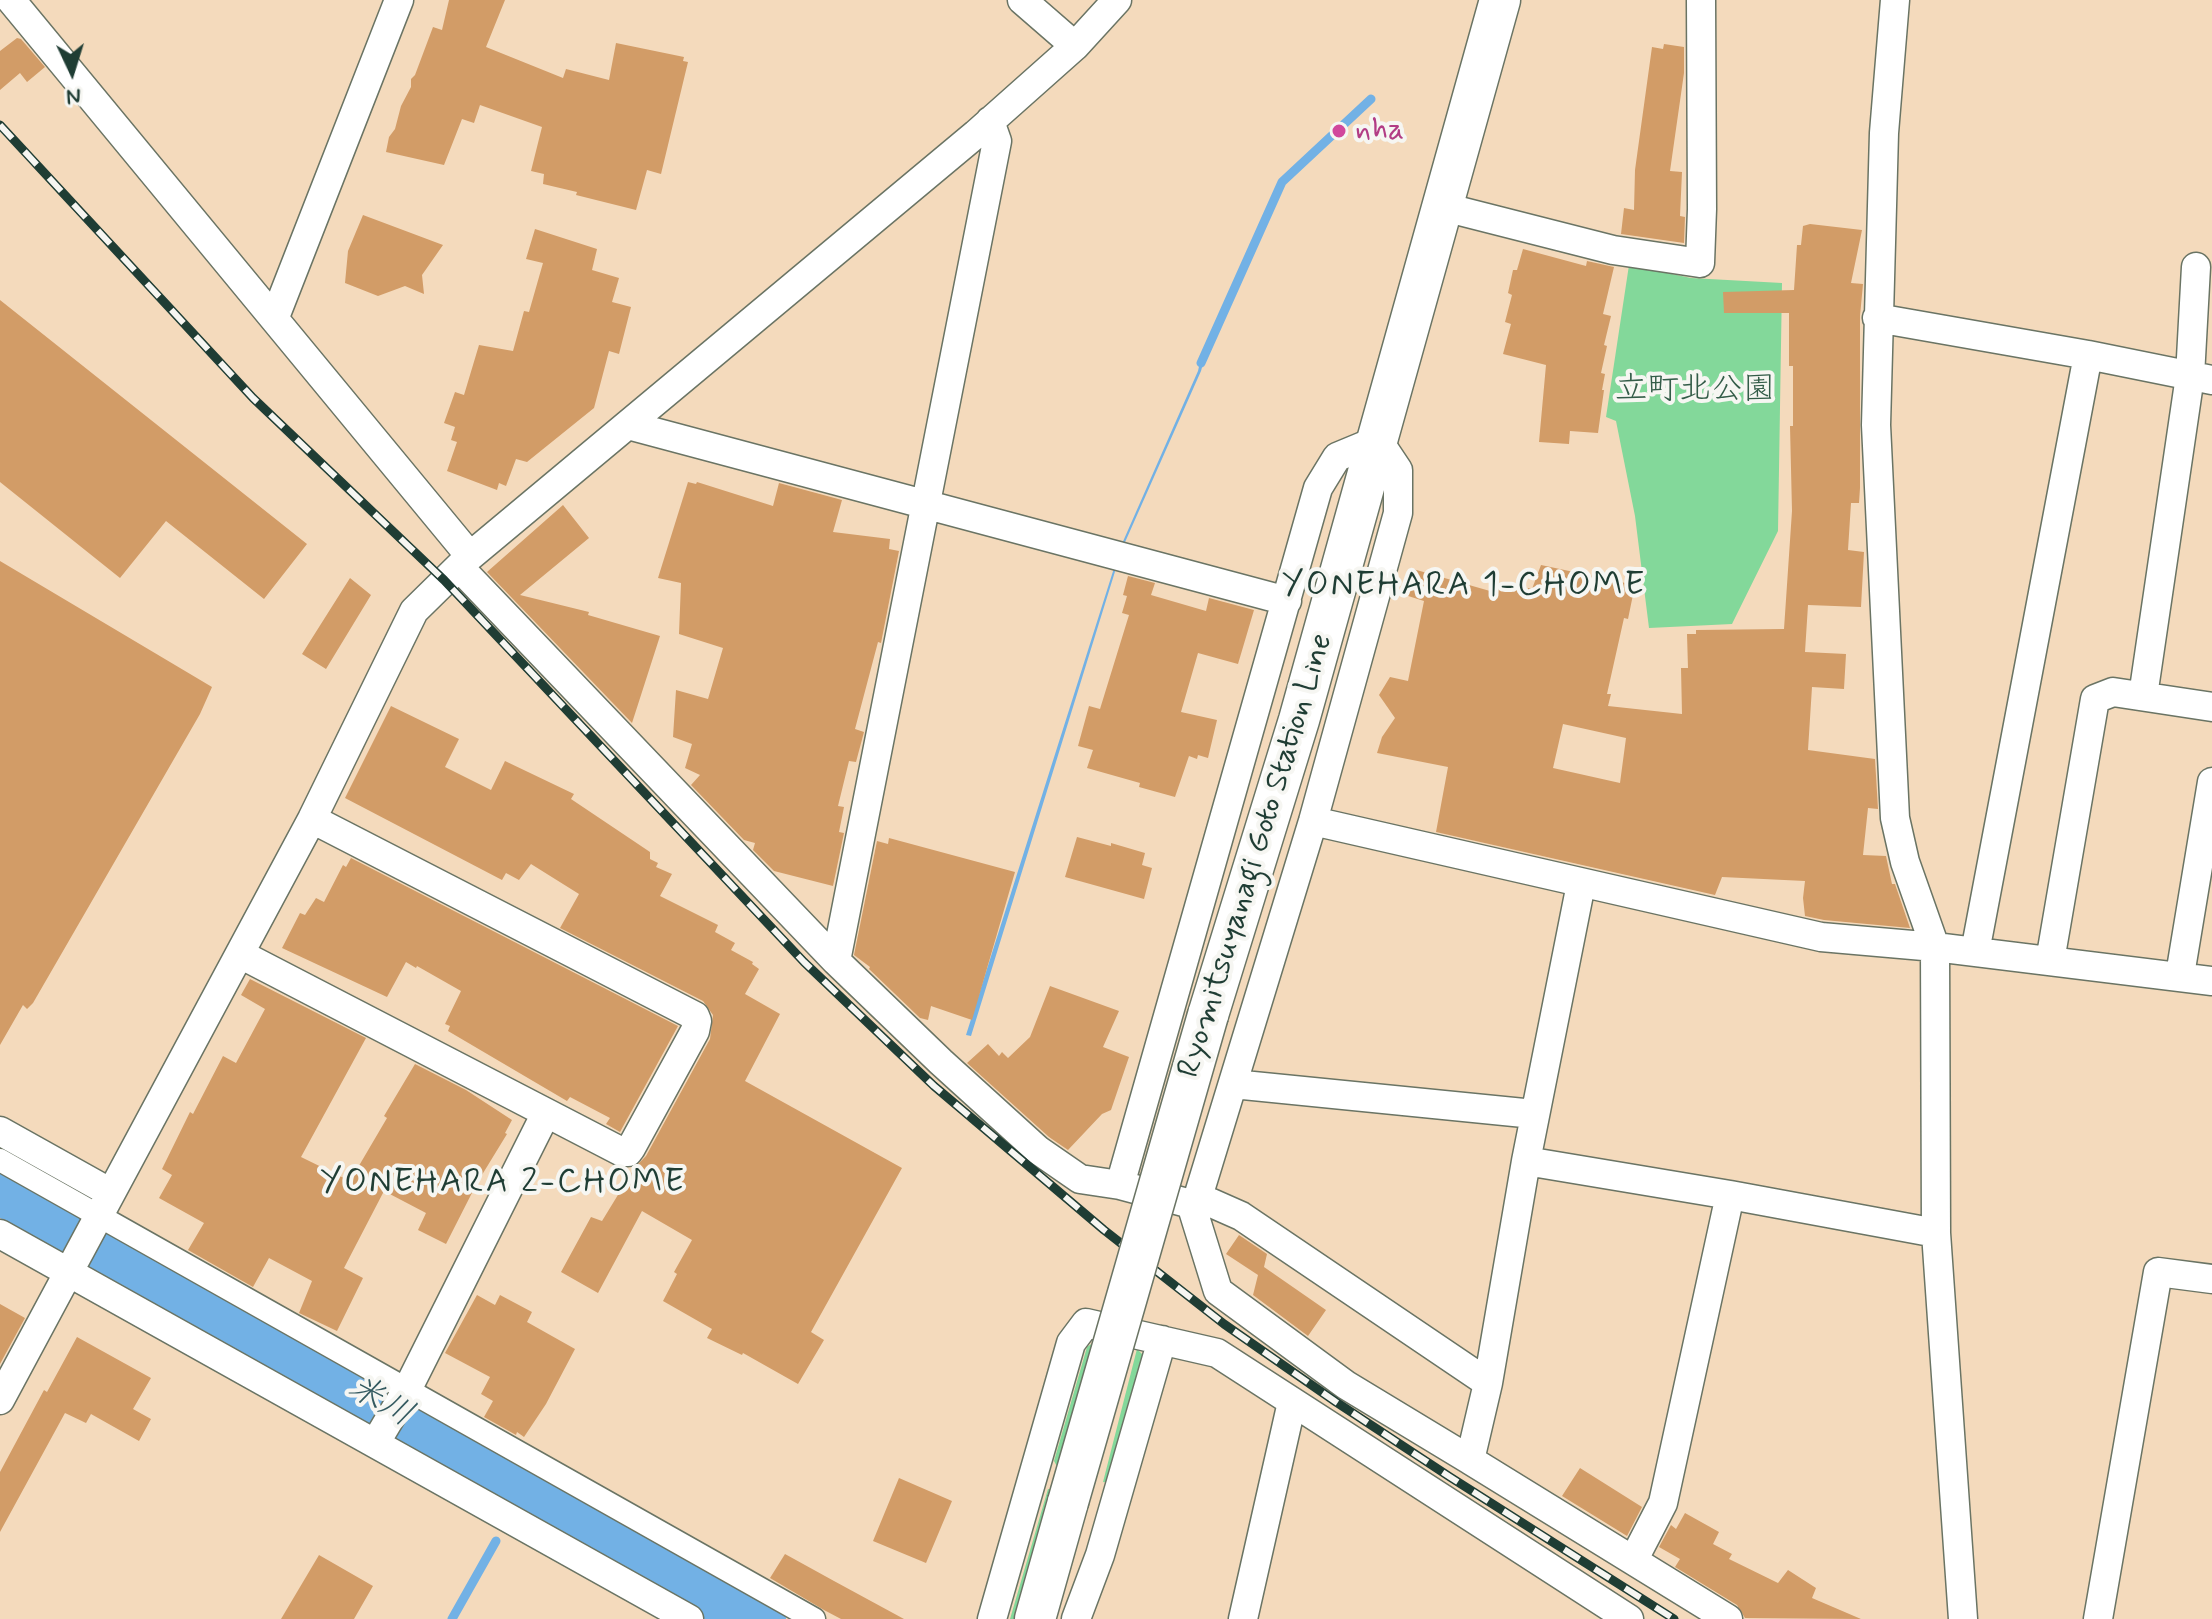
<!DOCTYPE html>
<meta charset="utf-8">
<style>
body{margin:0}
#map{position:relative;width:2212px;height:1619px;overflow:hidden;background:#f4dabc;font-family:Mynerve,sans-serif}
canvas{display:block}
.north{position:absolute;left:32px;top:32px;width:80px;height:80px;-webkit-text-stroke:6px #f6f6f2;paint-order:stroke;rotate:176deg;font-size:22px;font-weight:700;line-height:32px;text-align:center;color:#1f3d34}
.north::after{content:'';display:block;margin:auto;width:28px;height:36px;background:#1f3d34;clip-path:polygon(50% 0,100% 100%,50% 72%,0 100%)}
</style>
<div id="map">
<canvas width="2212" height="1619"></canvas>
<div class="north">N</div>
</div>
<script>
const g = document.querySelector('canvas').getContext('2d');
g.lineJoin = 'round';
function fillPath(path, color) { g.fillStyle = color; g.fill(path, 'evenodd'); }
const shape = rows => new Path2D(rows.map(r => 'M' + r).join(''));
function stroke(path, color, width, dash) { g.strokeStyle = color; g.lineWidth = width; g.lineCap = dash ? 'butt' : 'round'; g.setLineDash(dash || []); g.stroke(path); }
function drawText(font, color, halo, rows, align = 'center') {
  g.font = font + ' Mynerve,"Klee One",sans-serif'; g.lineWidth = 8; g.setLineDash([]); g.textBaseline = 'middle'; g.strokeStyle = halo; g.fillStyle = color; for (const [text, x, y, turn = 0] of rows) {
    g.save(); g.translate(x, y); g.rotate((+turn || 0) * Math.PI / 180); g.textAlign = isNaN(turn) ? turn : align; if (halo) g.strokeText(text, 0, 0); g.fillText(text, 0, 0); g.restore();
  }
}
fillPath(shape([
 [1629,265,1691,278,1782,283,1778,531,1732,624,1649,628,1635,516,1616,421,1606,417],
 [1097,1340,1058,1468,1054,1461,1087,1347],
 [1137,1349,1144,1356,1110,1483,1103,1482],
 [1048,1489,1052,1489,1014,1619,1010,1619]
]), '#83d89a');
fillPath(shape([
 [1202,353,1206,353,1201,371,1122,549,971,1036,966,1035,1121,546,1198,371]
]), '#72b1e5');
stroke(shape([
 [1201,363,1282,182,1371,99],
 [452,1619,496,1541]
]), '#72b1e5', 9);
stroke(shape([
 [0,1187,259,1331,759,1619]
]), '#72b1e5', 54);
fillPath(shape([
 [449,0,505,0,486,47,563,78,566,69,609,80,616,43,684,57,683,61,688,62,661,174,647,170,636,210,576,195,577,192,543,184,544,174,531,171,542,127,480,105,474,123,462,119,444,165,386,152,389,137,395,129,401,106,411,87,411,79,415,75,433,27,442,30],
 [17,38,21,39,45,67,27,82,20,73,0,90,0,51],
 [1664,44,1684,47,1684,73,1670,171,1682,172,1680,216,1685,217,1684,243,1621,234,1624,208,1634,210,1635,170,1652,47,1663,49],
 [363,215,443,245,422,275,424,294,405,286,378,296,345,283,348,251],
 [1810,224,1862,230,1851,283,1863,284,1860,316,1860,488,1859,503,1851,503,1848,550,1864,552,1861,607,1808,605,1805,652,1846,654,1844,689,1812,687,1808,750,1875,759,1878,809,1868,808,1863,855,1886,856,1892,884,1895,884,1910,928,1824,920,1805,916,1803,898,1805,881,1722,877,1715,895,1436,832,1448,767,1377,753,1382,737,1395,718,1379,695,1390,677,1408,681,1424,601,1405,595,1413,569,1490,591,1493,583,1528,593,1528,588,1532,589,1541,565,1635,585,1628,619,1624,618,1607,694,1611,694,1608,706,1682,714,1681,668,1688,668,1687,634,1696,634,1696,630,1784,629,1792,511,1790,426,1793,426,1793,366,1789,366,1789,313,1724,313,1723,292,1794,290,1797,245,1801,245,1803,226],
 [1563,724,1626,738,1620,783,1553,768],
 [535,229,597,249,592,270,619,278,612,302,631,307,619,354,609,351,594,408,527,462,516,459,506,486,499,483,497,490,447,471,457,442,451,440,455,427,444,423,455,392,464,395,479,345,513,351,524,311,529,312,543,263,526,259],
 [1523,249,1586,266,1587,261,1614,267,1603,314,1611,316,1604,345,1607,346,1601,373,1605,374,1602,390,1604,390,1598,433,1570,431,1569,444,1539,442,1546,365,1503,354,1511,324,1505,322,1512,295,1508,293,1513,270,1517,270],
 [0,300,307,544,264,599,166,521,120,578,0,482],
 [688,482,696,484,697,482,773,506,779,483,842,500,833,532,890,539,889,549,899,551,881,643,878,642,855,729,864,732,856,762,849,761,838,806,844,807,839,832,844,833,833,886,774,871,753,850,755,843,744,840,691,785,700,775,685,768,692,744,673,737,676,690,708,699,723,648,679,634,681,583,658,578],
 [563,505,589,538,520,595,589,612,588,615,660,636,632,723,487,572],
 [0,561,212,687,200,714,33,1003,27,1009,23,1005,0,1045],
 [1128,576,1155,583,1151,595,1206,611,1209,598,1254,610,1238,664,1198,653,1181,712,1217,720,1208,758,1198,755,1197,759,1189,756,1175,797,1139,787,1140,783,1087,768,1093,750,1078,746,1089,706,1100,709,1129,615,1122,613,1127,596,1123,595],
 [350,578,371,595,326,669,302,654],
 [391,706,459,739,445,767,491,790,505,761,574,794,571,799,650,852,650,859,658,863,656,867,672,874,660,896,718,925,715,932,735,943,731,950,753,962,752,964,759,969,745,994,780,1014,745,1081,902,1168,811,1332,824,1340,798,1384,743,1353,742,1355,707,1338,712,1329,663,1301,677,1274,674,1272,692,1240,642,1211,598,1293,561,1272,591,1217,602,1221,635,1167,646,1156,710,1039,713,1015,703,1001,560,928,579,894,531,864,519,880,506,873,502,880,345,798],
 [1077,837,1111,846,1111,843,1145,853,1142,865,1152,868,1144,899,1065,877],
 [889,838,1015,872,972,1020,931,1006,928,1020,920,1018,869,969,870,967,854,955,877,841,888,844],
 [351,858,678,1026,620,1132,606,1124,610,1118,570,1097,567,1101,448,1031,450,1026,445,1024,461,991,417,966,416,968,406,962,387,997,282,948,300,913,305,915,316,898,324,902,343,865,346,867],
 [250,979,366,1038,301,1157,350,1181,387,1118,384,1116,415,1064,466,1090,512,1120,505,1133,507,1134,477,1183,446,1244,418,1230,426,1213,384,1191,344,1268,363,1278,337,1331,299,1313,312,1281,269,1258,253,1287,188,1250,204,1223,159,1198,172,1175,162,1169,190,1112,193,1114,223,1056,236,1063,265,1009,241,995],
 [1050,986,1119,1011,1103,1047,1129,1057,1111,1110,1102,1114,1068,1150,1049,1137,967,1063,988,1044,999,1056,1002,1052,1008,1058,1030,1037],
 [1239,1235,1267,1254,1264,1267,1326,1310,1308,1336,1253,1295,1258,1275,1226,1254],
 [477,1295,495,1305,500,1295,532,1312,527,1322,575,1349,546,1404,524,1437,517,1432,516,1435,484,1417,493,1401,481,1394,490,1377,445,1353],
 [0,1304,25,1318,0,1364],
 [77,1337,151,1378,133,1409,151,1419,139,1441,91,1414,86,1423,65,1413,0,1532,0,1472,44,1390,47,1392],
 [1580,1468,1642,1507,1627,1536,1562,1496],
 [899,1478,952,1501,926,1563,873,1541],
 [1685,1513,1719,1532,1713,1544,1732,1554,1729,1559,1778,1583,1788,1570,1816,1588,1812,1598,1861,1619,1745,1618,1737,1605,1675,1567,1680,1559,1659,1547,1671,1525,1676,1529],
 [785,1554,834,1581,904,1619,841,1619,824,1610,770,1578],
 [319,1555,373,1586,354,1619,281,1619]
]), '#d29c67');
const pedestrian = shape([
 [0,1160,814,1619]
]);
const minor = shape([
 [11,0,470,556],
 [1022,0,1075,46],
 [1895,0,1884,133,1876,425,1895,818,1905,862,1935,947,1936,1233,1963,1619],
 [1440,206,1613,250,1700,263,1702,209,1701,0],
 [275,317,399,0],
 [1877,318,2088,355,2212,380],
 [628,425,1287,601],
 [1378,440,1398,470,1398,513,1313,821,1198,1197,1191,1204,1120,1185,1318,488,1337,457,1378,440],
 [459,567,836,961,997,141,990,121],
 [2143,696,2190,376,2196,267],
 [1313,821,1821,937,1935,947,2212,981],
 [1975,952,2088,355],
 [240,954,622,1152,628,1152,631,1148,695,1031,697,1021,695,1016,312,819],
 [836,961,941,1062,1038,1150,1080,1179,1120,1185],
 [2050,961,2095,699,2113,692,2212,707],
 [2180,975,2212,782],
 [1233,1084,1534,1114],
 [0,1131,111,1193],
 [1526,1161,1581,884],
 [1198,1197,1241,1216,1488,1383,1470,1460,1728,1619],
 [1191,1204,1218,1291,1346,1385,1470,1460],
 [0,1234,689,1619],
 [1488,1383,1526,1161,1730,1195],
 [0,1400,312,819,414,611,469,557,976,134,1075,46,1117,0],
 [376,1442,408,1388,546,1113],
 [1634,1559,1663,1503,1730,1195,1936,1233],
 [992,1619,1071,1343,1086,1323,1217,1353,1629,1619],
 [1076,1619,1100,1555,1162,1340],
 [1243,1619,1292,1402],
 [2098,1619,2158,1272,2212,1279]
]);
const secondary = shape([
 [1208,1015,1299,720,1500,0],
 [1035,1619,1068,1502]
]);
stroke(pedestrian, '#6a7464', 25);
stroke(minor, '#6a7464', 31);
stroke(secondary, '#6a7464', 43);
stroke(pedestrian, '#fff', 22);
stroke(minor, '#fff', 28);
stroke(secondary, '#fff', 40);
const rail = shape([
 [0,125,253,398,444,580,804,962,934,1086,1104,1230,1224,1324,1336,1402,1450,1477,1674,1619]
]);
stroke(rail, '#1f3d34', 9);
stroke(rail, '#f6f6f2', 6, [18]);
const secondaryBridge = shape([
 [1068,1502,1208,1015]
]);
stroke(secondaryBridge, '#6a7464', 43, []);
stroke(secondaryBridge, '#fff', 40);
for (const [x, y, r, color] of [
 [1339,131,8,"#d1479c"]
]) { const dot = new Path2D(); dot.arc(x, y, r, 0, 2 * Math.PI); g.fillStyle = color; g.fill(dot); stroke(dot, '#f6f6f2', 3); }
drawText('32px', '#b23c85', '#f6f6f2', [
 ["nha",1355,131]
], 'left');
drawText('32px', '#335c48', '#f6f6f2', [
 ["立町北公園",1695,391]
]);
drawText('32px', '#1f3d34', '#f6f6f2', [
 ["Ryomitsuyanagi Goto Station Line",1257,856,-73]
]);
g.letterSpacing = '2px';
drawText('34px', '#1f3d34', '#f6f6f2', [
 ["YONEHARA 1-CHOME",1464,587],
 ["YONEHARA 2-CHOME",503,1184]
]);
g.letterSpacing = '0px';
drawText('italic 34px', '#345a60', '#f6f6f2', [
 ["米川",380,1403,30]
]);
</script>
